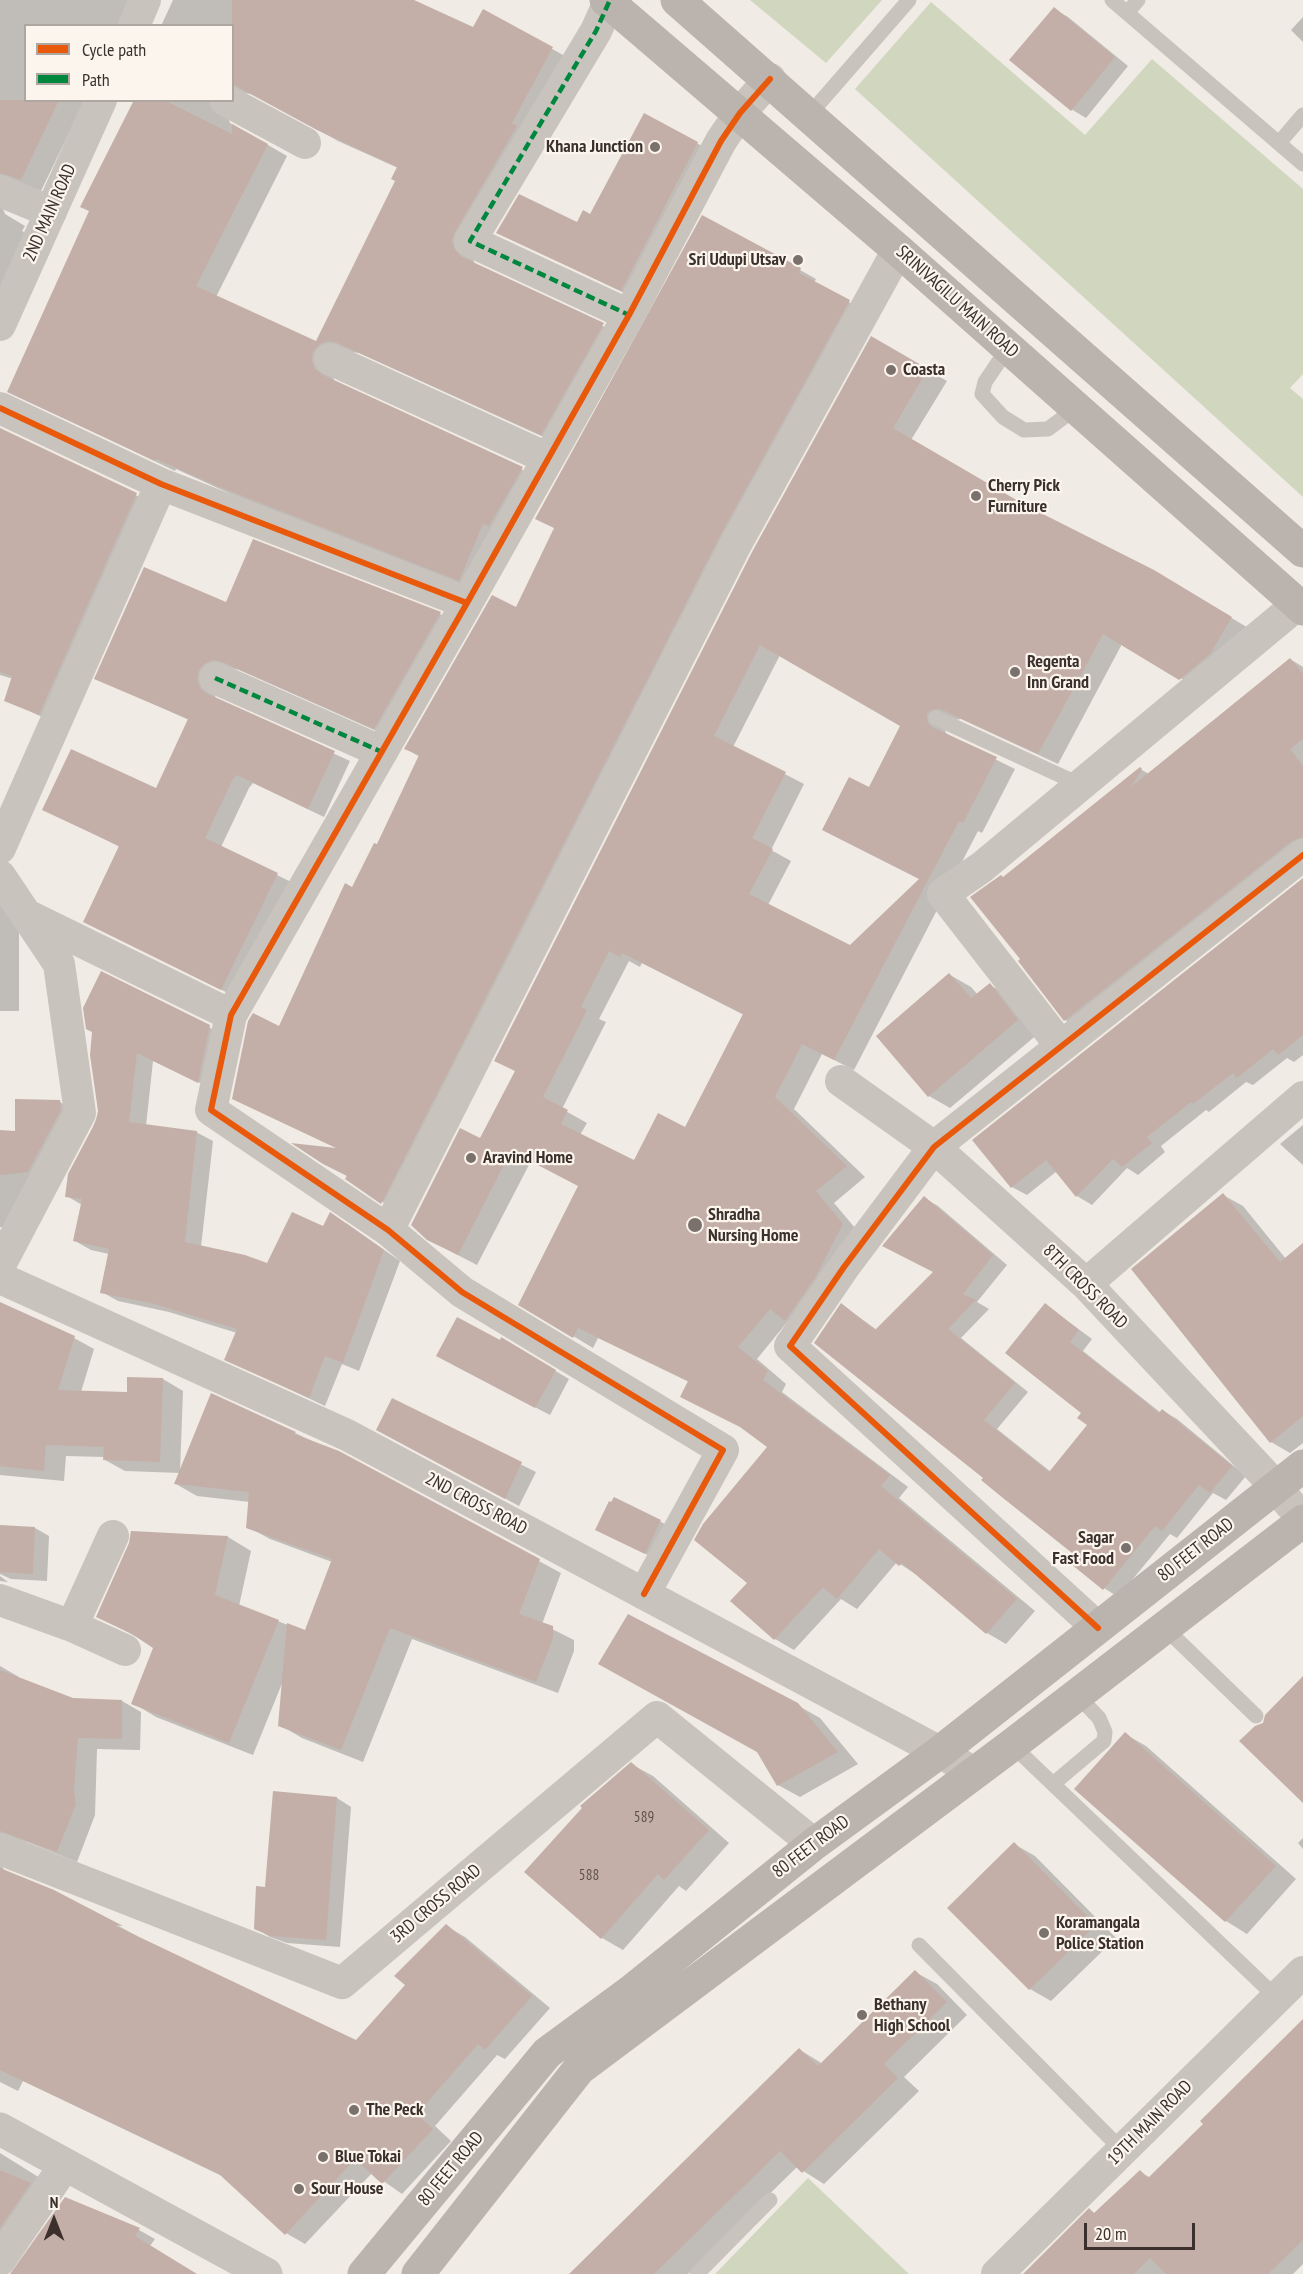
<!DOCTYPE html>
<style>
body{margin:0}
#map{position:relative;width:1303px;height:2274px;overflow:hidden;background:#f0ebe5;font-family:"PT Sans Narrow",sans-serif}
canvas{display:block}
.legend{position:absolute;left:24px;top:24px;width:210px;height:78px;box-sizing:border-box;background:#fbf5ee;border:2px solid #aea6a0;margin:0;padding:8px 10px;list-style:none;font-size:18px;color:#3b302b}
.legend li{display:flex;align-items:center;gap:12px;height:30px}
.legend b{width:30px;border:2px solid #aea6a0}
.north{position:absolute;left:24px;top:2190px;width:60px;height:60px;-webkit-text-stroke:4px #fbf5ee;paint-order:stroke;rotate:0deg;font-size:16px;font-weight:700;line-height:24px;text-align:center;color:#3b302b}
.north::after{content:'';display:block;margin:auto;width:21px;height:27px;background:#3b302b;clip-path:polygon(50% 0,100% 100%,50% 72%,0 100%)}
.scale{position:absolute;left:1084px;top:2223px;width:111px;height:27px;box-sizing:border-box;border:3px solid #3b302b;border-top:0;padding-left:8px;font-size:18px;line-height:21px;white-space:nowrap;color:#3b302b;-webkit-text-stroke:4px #fbf5ee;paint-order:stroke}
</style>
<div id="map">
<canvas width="1303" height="2274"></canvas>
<ul class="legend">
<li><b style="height:8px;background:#e8590c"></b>Cycle path</li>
<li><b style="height:8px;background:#00873e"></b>Path</li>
</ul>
<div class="north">N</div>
<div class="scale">20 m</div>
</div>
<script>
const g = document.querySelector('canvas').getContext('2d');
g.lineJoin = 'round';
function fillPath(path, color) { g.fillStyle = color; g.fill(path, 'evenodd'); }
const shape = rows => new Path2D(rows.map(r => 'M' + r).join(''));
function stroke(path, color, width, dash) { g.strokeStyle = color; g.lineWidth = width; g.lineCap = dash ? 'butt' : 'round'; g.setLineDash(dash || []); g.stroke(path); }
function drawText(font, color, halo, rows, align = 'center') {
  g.font = font + ' "PT Sans Narrow",sans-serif'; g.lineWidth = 4.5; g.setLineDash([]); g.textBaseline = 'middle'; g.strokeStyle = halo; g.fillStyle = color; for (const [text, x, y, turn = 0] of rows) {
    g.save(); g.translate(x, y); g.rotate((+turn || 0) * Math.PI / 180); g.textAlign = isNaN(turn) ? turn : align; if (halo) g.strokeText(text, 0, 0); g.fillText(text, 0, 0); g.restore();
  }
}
fillPath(shape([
 [750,0,882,0,826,63],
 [931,2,1085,135,1152,59,1303,189,1303,374,1290,388,1303,399,1303,497,855,89],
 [808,2178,909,2274,715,2274]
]), '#d1d6bf');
fillPath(shape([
 [0,0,133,0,121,26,26,26,26,100,85,100,41,191,19,184,2,206,5,214,25,226,22,231,37,239,0,293],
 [173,0,413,0,474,29,484,11,572,60,471,254,475,264,623,336,561,445,359,353,350,352,331,372,335,382,542,479,479,591,233,495,176,469,175,471,9,391,91,211,136,100,231,100,226,112,230,123,287,156,216,297,317,343,397,181,398,168,338,141,255,95,245,93,232,99,232,26,161,26],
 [1054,9,1068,17,1128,66,1086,118,1071,109],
 [1303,17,1303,42,1291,30],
 [645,115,715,153,639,300,498,233,578,224,591,216],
 [703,218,800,270,816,279,814,283,865,311,398,1212,347,1179,339,1149,250,1107,279,1028,377,846,420,757,406,749,517,609],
 [872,338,947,381,911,440,1026,507,1153,571,1250,629,1199,689,1122,644,1058,764,961,719,949,721,945,731,948,736,1015,769,982,833,978,831,854,1070,822,1054,794,1109,865,1177,834,1203,861,1235,805,1331,788,1321,757,1359,786,1384,782,1392,908,1487,899,1498,1035,1611,1006,1644,987,1633,920,1577,897,1562,857,1609,841,1599,794,1650,775,1639,732,1601,749,1583,769,1447,689,1382,598,1338,593,1348,520,1304,580,1186,531,1161,477,1265,448,1250,481,1140,517,1072],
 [780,655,902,725,869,789,920,879,851,947,768,905,791,861,771,850,804,784,733,747],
 [629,961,640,967,642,963,744,1015,686,1129,634,1162,580,1135,587,1123,562,1109,606,1022,599,1019],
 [0,429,154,504,57,724,6,700,13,679,0,675],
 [254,541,440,614,456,622,390,737,239,670,229,668,212,690,217,700,350,761,324,817,253,783,249,788,221,847,293,883,238,998,85,922,120,847,44,809,156,790,189,720,96,678,226,604],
 [1290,659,1303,667,1303,852,1080,1028,1065,1020,1022,959,1003,878,1140,769,1149,774],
 [0,879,19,923,19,1011,0,1011],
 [1303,880,1303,1055,1294,1062,1287,1058,1253,1085,1246,1082,1209,1112,1206,1110,1161,1146,1165,1152,1138,1175,1127,1168,1092,1205,1077,1196,1057,1171,1027,1195,1012,1187],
 [102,973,226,1036,215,1090,153,1061,146,1126,196,1132,213,1141,201,1247,268,1265,324,1228,346,1223,400,1261,359,1371,342,1364,325,1406,226,1359,237,1333,169,1312,118,1301,102,1292,109,1254,91,1250,75,1241,82,1205,67,1196,99,1111],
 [950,975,971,987,978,995,990,985,1011,997,1039,1033,950,1108,929,1096],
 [60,1102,77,1112,14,1228,0,1227,0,1132,16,1132],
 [1303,1125,1303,1165,1280,1144],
 [1223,1195,1243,1206,1286,1259,1303,1245,1303,1443,1290,1453,1271,1442],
 [924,1198,938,1206,1007,1265,977,1302,989,1309,961,1338,1028,1392,997,1429,1051,1472,1089,1425,1046,1305,1092,1339,1083,1351,1161,1413,1163,1411,1177,1419,1246,1476,1226,1500,1213,1493,1177,1538,1170,1534,1118,1597,1104,1588,1079,1557,985,1478,842,1305,877,1330,934,1272],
 [0,1307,74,1338,94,1349,81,1392,128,1393,163,1379,183,1391,180,1472,295,1433,338,1453,561,1573,542,1624,574,1640,574,1651,558,1693,412,1639,363,1762,302,1738,280,1725,283,1681,253,1755,156,1717,133,1703,155,1647,98,1616,131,1544,132,1533,228,1537,251,1551,239,1606,306,1632,332,1562,270,1539,248,1527,250,1502,197,1496,176,1484,180,1473,125,1471,105,1460,105,1457,66,1456,64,1481,0,1475],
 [502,1339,569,1379,550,1415,452,1364],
 [392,1400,536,1472,519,1506,392,1438],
 [615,1499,675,1529,660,1561,611,1537],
 [0,1526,35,1528,49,1536,47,1581,11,1579,0,1574],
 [0,1576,8,1582,0,1581],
 [0,1666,19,1677,18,1679,73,1700,122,1701,141,1712,140,1750,97,1749,95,1815,77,1862,27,1842,17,1841,1,1864,5,1872,54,1891,137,1936,132,1936,357,2042,407,1985,446,1926,465,1937,550,2008,505,2059,497,2055,435,2126,451,2141,402,2194,372,2173,305,2244,286,2233,224,2177,23,2081,18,2091,0,2082],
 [797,1705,820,1718,858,1764,800,1797,778,1785,758,1752],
 [1125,1734,1146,1746,1296,1879,1247,1934,1226,1921,1076,1789],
 [631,1764,653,1776,729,1843,686,1891,679,1886,623,1950,602,1938],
 [337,1798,351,1807,340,1947,287,1943,270,1937,255,1928,266,1888],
 [1303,1838,1303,1849,1298,1843],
 [1014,1844,1035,1856,1116,1938,1051,2001,1030,1989,949,1908],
 [915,1972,937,1984,967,2015,904,2077,919,2091,824,2184,797,2167,688,2274,571,2274,800,2050,823,2064],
 [1303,2022,1303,2264,1293,2274,1025,2274,1089,2210,1096,2214,1140,2172,1151,2178],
 [0,2153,40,2178,0,2266],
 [65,2199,139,2230,155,2239,150,2246,196,2274,13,2274]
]), '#0003');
fillPath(shape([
 [232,0,414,0,473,27,483,9,553,47,512,123,517,126,455,232,452,241,455,250,462,257,604,323,541,435,337,343,329,341,320,344,313,352,312,361,315,369,323,375,523,467,489,526,483,524,459,581,212,484,156,459,155,461,7,392,89,211,80,207,134,100,164,100,232,134,232,124,268,144,196,286,316,341,395,181,391,179,397,167,317,130,232,84],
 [1054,7,1115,57,1071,111,1009,60],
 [0,100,59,100,21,180,0,173],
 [644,113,698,142,621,291,496,233,519,194,577,222,583,210,590,214],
 [702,215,801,268,799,273,850,300,720,536,381,1204,345,1179,347,1176,323,1164,291,1143,336,1148,232,1099,248,1021,253,1013,279,1026,345,883,352,887,374,843,377,844,419,755,404,749,492,595,516,607,554,528,535,519],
 [871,336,928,369,893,428,1025,505,1154,570,1232,617,1210,654,1179,680,1103,634,1038,754,940,709,931,710,927,714,928,723,932,727,997,757,963,823,959,821,834,1060,802,1044,775,1097,847,1166,816,1191,843,1224,815,1278,785,1321,770,1309,738,1347,768,1371,763,1380,890,1475,881,1486,1017,1599,986,1634,902,1563,899,1566,879,1549,837,1599,823,1587,774,1640,730,1601,747,1583,694,1540,703,1524,767,1447,740,1427,680,1397,688,1381,578,1328,573,1338,518,1305,578,1186,511,1151,458,1255,427,1240,411,1225,460,1128,480,1138,515,1071,494,1061,752,552],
 [760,645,900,726,869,787,849,777,822,830,919,879,850,945,749,894,773,849,752,838,786,772,714,736],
 [609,951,620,957,622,953,743,1014,685,1127,658,1113,634,1160,561,1124,568,1110,543,1097,587,1010,581,1007],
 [0,428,137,493,39,715,4,701,12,676,0,672],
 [253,539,441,612,374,729,222,662,213,660,204,664,199,670,197,680,201,689,208,694,335,751,308,809,237,775,233,779,205,838,278,873,221,990,83,922,119,846,42,810,71,749,156,788,188,719,94,679,144,567,226,602],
 [1290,658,1303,674,1303,739,1290,749,1303,766,1303,837,1292,841,1064,1021,1018,961,1020,959,970,897,1001,875,1003,877,1140,767,1142,769,1131,787],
 [1303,878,1303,1035,1278,1055,1273,1049,1237,1078,1233,1073,1193,1104,1191,1102,1147,1137,1152,1143,1122,1167,1113,1159,1076,1197,1046,1160,1011,1188,972,1140],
 [101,971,210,1025,198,1083,137,1053,129,1122,197,1131,185,1242,245,1255,267,1263,292,1212,323,1226,330,1212,384,1250,343,1363,325,1356,309,1398,224,1360,237,1329,151,1303,100,1293,109,1249,73,1241,82,1199,65,1197,68,1174,96,1121,98,1111,90,1055,92,1032,86,1029,83,1008],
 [949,973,971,998,990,983,1018,1020,928,1097,876,1036],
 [15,1099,60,1100,61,1110,28,1172,0,1175,0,1130,15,1131],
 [1223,1193,1280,1262,1303,1243,1303,1416,1270,1443,1131,1269],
 [924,1196,993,1255,963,1294,976,1300,948,1329,1015,1383,984,1420,1049,1472,1087,1425,1077,1418,1081,1413,1005,1353,1045,1303,1079,1330,1070,1342,1159,1413,1162,1409,1232,1466,1210,1493,1199,1485,1162,1531,1155,1526,1103,1590,1071,1564,1077,1557,998,1494,981,1480,983,1478,814,1343,841,1303,875,1330,933,1272,882,1246],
 [0,1302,75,1336,58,1390,127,1392,127,1377,163,1378,160,1462,103,1460,104,1447,46,1445,44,1471,0,1466],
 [457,1317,500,1340,501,1337,556,1370,535,1408,436,1356],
 [211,1393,296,1432,294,1434,339,1451,540,1559,519,1614,553,1626,553,1638,536,1682,390,1628,341,1750,278,1726,287,1623,305,1630,332,1559,246,1528,249,1492,174,1484],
 [392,1398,522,1462,505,1499,376,1430],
 [614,1497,661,1520,645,1554,595,1530,609,1501,611,1502],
 [0,1525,35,1527,33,1574,0,1572],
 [131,1531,228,1536,215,1595,279,1620,229,1743,131,1704,153,1648,132,1634,96,1617,129,1543],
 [628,1614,798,1703,838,1752,777,1786,757,1752,598,1664],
 [0,1670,73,1698,122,1700,122,1739,78,1738,74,1791,76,1804,57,1852,0,1831],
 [1303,1676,1303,1803,1239,1741,1255,1726,1263,1723,1265,1715],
 [1125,1732,1276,1866,1225,1922,1074,1789],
 [631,1762,709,1830,664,1880,658,1874,601,1939,524,1872,582,1808,580,1806],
 [273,1791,337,1797,326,1940,271,1936,254,1929,256,1886,265,1887],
 [1014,1842,1096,1925,1029,1990,947,1908],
 [0,1868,54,1890,123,1926,114,1925,356,2040,405,1985,394,1976,446,1924,532,1996,485,2050,478,2044,417,2114,433,2129,382,2184,355,2159,285,2235,219,2174,0,2070],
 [915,1970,947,2002,884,2064,898,2078,802,2173,780,2151,654,2274,569,2274,799,2048,818,2066],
 [1303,2019,1303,2240,1268,2274,1166,2274,1150,2258,1134,2274,1023,2274,1089,2208,1094,2213,1140,2170,1148,2178,1203,2124,1200,2121],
 [0,2170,31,2183,0,2228],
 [65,2197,140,2228,135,2236,197,2274,10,2274]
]), '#c3afa7');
stroke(shape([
 [1112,0,1303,164],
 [1127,13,1138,0],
 [809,115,909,0],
 [1279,143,1303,115],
 [1008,348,985,382,982,394,1003,417,1024,430,1048,429,1076,408],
 [936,718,1081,785],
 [1165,1628,1256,1716],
 [1012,1745,1277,1998],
 [1053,1784,1104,1741,1105,1732,1099,1718,1077,1695],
 [919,1945,1122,2150],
 [697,2274,770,2200]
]), '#c9c3be', 15);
stroke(shape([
 [609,2,596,31,470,241,629,315],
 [134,26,145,0],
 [225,100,305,143],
 [0,191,51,212],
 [0,325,101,100],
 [330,359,547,458],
 [0,408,161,484,467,603,629,315,721,141,740,113,770,79],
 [467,603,231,1015,211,1110,388,1230,462,1292,723,1450,644,1594],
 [215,678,382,752],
 [0,848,161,484],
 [0,876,59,964,80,1113,0,1265],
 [27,915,231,1015],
 [1061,1046,943,894,982,867,1298,604],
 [841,1081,934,1147,1086,1284,1263,1473,1303,1519],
 [388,1230,736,544,898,250],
 [0,1278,347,1435,940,1752,974,1773],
 [1086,1284,1303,1097],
 [0,1600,72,1626,125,1650],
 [72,1626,113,1536],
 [1098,1628,790,1346,844,1267,934,1147,1303,855],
 [0,1849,342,1983,657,1717,814,1844],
 [0,2260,65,2165],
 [997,2274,1303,1972]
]), '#c9c3be', 32);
stroke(shape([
 [0,2129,266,2274]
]), '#c9c3be', 33);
stroke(shape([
 [606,0,898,250,1303,609],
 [677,0,1303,551],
 [364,2274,547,2053,630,1992,814,1844,940,1752,1303,1466],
 [418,2274,579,2069,1012,1745,1303,1521]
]), '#bab3ae', 33);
stroke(shape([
 [609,2,596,31,470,241,629,315],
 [215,678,382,752]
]), '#00873e', 4.5, [9, 4.5]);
stroke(shape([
 [0,408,161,484,467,603,629,315,721,141,740,113,770,79],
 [467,603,231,1015,211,1110,388,1230,462,1292,723,1450,644,1594],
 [1098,1628,790,1346,844,1267,934,1147,1303,855]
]), '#e8590c', 6);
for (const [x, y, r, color] of [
 [655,147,6,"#7a716c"],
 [798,260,6,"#7a716c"],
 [891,370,6,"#7a716c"],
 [976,496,6,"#7a716c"],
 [1015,672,6,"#7a716c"],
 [471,1158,6,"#7a716c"],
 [695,1225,8,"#7a716c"],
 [1126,1548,6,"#7a716c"],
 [1044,1933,6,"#7a716c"],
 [862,2015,6,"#7a716c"],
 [354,2110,6,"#7a716c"],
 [323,2157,6,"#7a716c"],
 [299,2189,6,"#7a716c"]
]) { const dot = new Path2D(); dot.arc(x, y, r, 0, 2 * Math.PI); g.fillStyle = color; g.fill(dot); stroke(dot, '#fbf5ee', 2); }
drawText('15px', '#5d504a', null, [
 ["589",644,1818],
 ["588",589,1876]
]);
drawText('bold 18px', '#3b302b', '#fbf5ee', [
 ["Khana Junction",643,147,"right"],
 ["Sri Udupi Utsav",786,260,"right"],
 ["Coasta",903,370],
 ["Cherry Pick",988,486],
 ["Furniture",988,507],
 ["Regenta",1027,662],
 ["Inn Grand",1027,683],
 ["Aravind Home",483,1158],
 ["Shradha",708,1215],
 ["Nursing Home",708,1236],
 ["Sagar",1114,1538,"right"],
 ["Fast Food",1114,1559,"right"],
 ["Koramangala",1056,1923],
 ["Police Station",1056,1944],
 ["Bethany",874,2005],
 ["High School",874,2026],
 ["The Peck",366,2110],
 ["Blue Tokai",335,2157],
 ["Sour House",311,2189]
], 'left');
drawText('18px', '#3b302b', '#fbf5ee', [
 ["2ND MAIN ROAD",50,213,-66],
 ["SRINIVAGILU MAIN ROAD",957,302,42],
 ["8TH CROSS ROAD",1085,1287,45],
 ["2ND CROSS ROAD",476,1504,28],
 ["80 FEET ROAD",1196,1550,-38],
 ["80 FEET ROAD",811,1847,-37],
 ["3RD CROSS ROAD",436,1904,-40],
 ["19TH MAIN ROAD",1150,2123,-45],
 ["80 FEET ROAD",451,2169,-50]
]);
</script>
